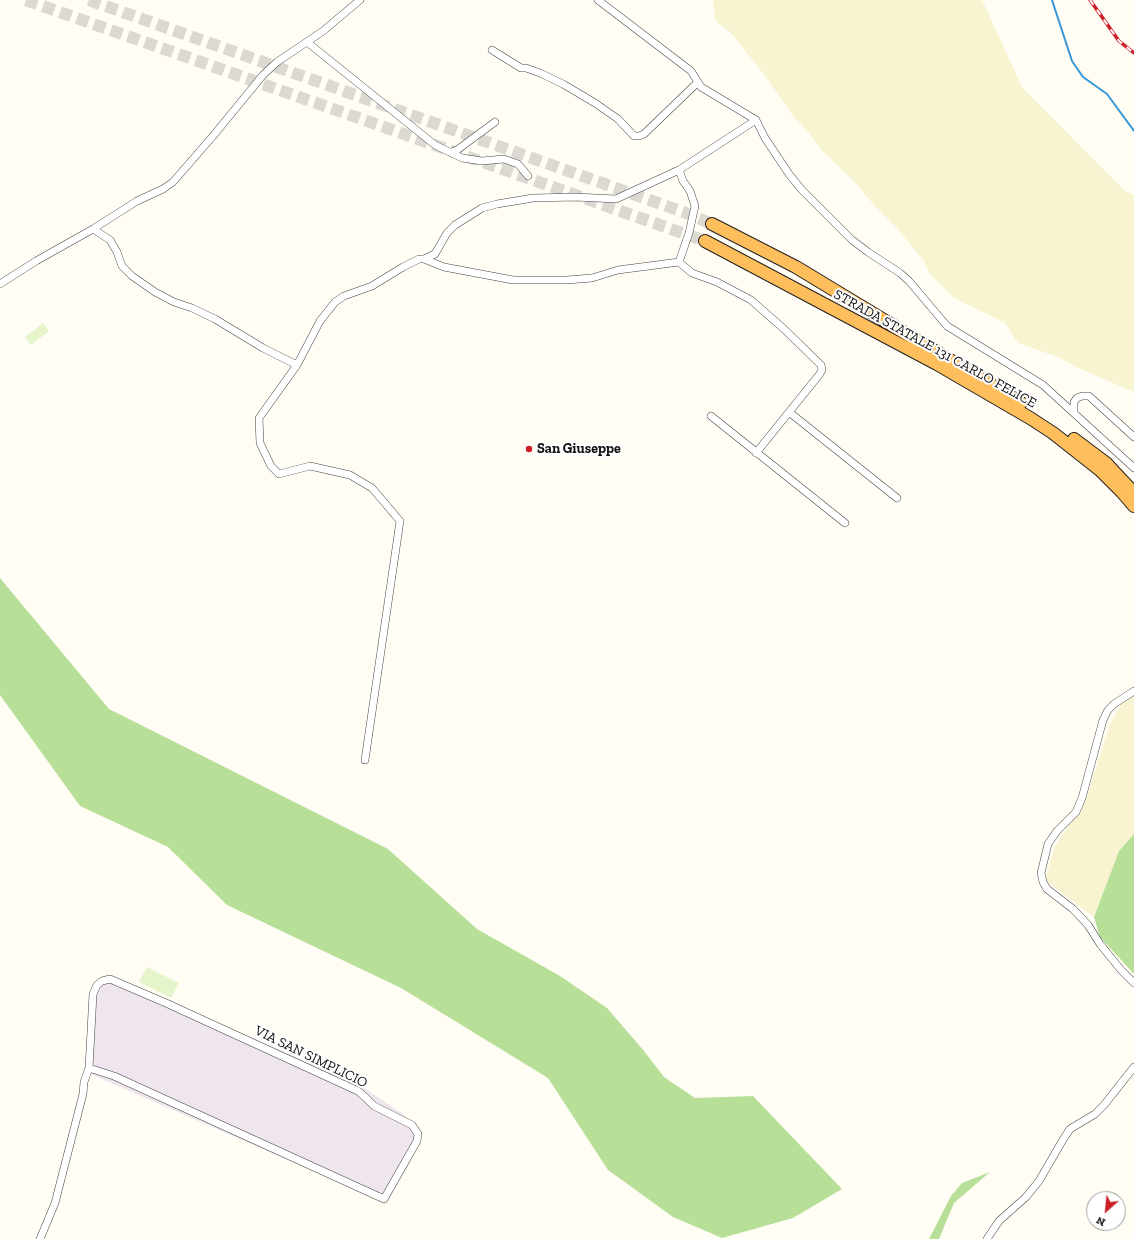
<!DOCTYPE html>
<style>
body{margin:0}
#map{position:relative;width:1134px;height:1239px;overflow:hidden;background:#fffdf4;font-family:"Zilla Slab",serif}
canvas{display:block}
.north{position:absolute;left:1086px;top:1191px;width:40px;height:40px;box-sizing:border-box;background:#fff;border:1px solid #9f9f9f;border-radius:50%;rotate:207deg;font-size:11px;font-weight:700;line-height:16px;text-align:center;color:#101010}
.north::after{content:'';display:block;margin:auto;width:14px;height:18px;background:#cb1e26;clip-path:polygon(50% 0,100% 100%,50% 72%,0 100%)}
</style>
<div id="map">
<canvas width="1134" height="1239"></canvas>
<div class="north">N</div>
</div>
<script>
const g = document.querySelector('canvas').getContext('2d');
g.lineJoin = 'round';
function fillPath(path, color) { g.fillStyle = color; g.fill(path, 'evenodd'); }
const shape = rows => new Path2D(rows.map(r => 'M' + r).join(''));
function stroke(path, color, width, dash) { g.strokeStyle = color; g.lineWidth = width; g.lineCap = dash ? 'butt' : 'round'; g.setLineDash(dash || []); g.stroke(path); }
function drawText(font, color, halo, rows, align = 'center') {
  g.font = font + ' "Zilla Slab",serif'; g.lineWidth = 4; g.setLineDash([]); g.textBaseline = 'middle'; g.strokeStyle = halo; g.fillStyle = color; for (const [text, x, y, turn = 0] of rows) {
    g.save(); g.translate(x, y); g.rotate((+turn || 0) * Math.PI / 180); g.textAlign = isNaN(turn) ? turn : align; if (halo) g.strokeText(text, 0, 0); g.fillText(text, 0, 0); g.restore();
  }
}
fillPath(shape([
 [119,980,360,1085,403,1114,417,1128,420,1136,415,1153,387,1203,88,1073,89,1002,95,985]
]), '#eee5ef');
fillPath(shape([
 [713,0,982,0,1022,87,1125,191,1134,195,1134,392,1078,368,1058,357,1018,343,1005,323,954,298,929,273,924,261,897,228,873,204,852,179,822,151,806,129,793,116,766,77,731,33,715,20],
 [1134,690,1134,834,1119,851,1094,917,1045,880,1055,846,1086,800,1110,724,1127,694]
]), '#f8f4d1');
fillPath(shape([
 [0,578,109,709,388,849,477,929,560,976,607,1008,644,1051,664,1077,695,1098,753,1096,842,1189,793,1218,722,1238,673,1217,608,1170,548,1078,401,988,227,905,168,847,80,806,0,695],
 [1134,834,1134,974,1100,937,1094,917,1119,851],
 [990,1172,954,1203,939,1239,929,1239,951,1196,962,1183]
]), '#b8df98');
fillPath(shape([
 [43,323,49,331,31,345,25,337],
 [147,967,179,983,171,998,139,982]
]), '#e6f4cc');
stroke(shape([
 [1052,0,1072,61,1083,77,1107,94,1134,131]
]), '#3796d6', 2);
stroke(shape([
 [26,0,705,241],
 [89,0,686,213,712,224]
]), '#dbd9d2', 12, [12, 6]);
const minor = shape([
 [598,0,691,71,701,87,756,120],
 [307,42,435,145,462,158,482,161,504,159,518,164,528,176],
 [492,50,521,68,526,68,540,73,563,84,595,103,618,119,634,136,639,136,644,134,698,82],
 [756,120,765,138,789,174,801,189,852,240,868,252,900,273,909,281,947,326,1043,385,1134,468],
 [451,152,457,150,495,122],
 [93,229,110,240,117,252,122,266,132,276,155,292,174,302,192,308,215,319,263,348,297,365],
 [424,259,435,254,447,233,455,225,482,208,497,204,533,198,575,197,616,199,679,170,756,120],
 [679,262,692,273,717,282,751,300,784,329,821,365,822,370,819,375,756,453],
 [0,284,36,261,93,229,137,201,163,189,173,182,213,136,263,75,277,62,323,31,360,0],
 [789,412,897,498],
 [1074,412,1074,402,1077,398,1082,396,1089,396,1134,437],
 [711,416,845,523],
 [1134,691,1114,704,1108,710,1103,720,1082,798,1076,812,1057,831,1048,844,1041,873,1043,882,1047,889,1073,909,1088,925,1100,944,1121,970,1134,983],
 [365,760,400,521,372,488,350,475,310,466,279,474,271,466,260,443,259,418,297,365,320,321,335,302,344,296,372,286,403,267,419,259,424,259,444,267,513,280,567,280,592,278,618,270,679,262,689,233,695,206,690,191,683,181,679,170],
 [40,1239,55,1203,83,1094,84,1082,89,1068,93,994,97,985,102,981,110,979,166,1003,358,1091,366,1098,374,1106,412,1125,418,1134,417,1141,384,1199,114,1076,89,1068],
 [987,1239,999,1221,1026,1197,1039,1181,1064,1138,1070,1129,1095,1114,1104,1105,1134,1067]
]);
const trunk = shape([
 [712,224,796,267,1021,403],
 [705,241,937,364,1030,418,1053,433,1100,470,1122,492,1134,506],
 [1074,439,1106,463,1134,493]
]);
stroke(minor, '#434343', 8);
stroke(trunk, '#212121', 14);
stroke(minor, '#fff', 7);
stroke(trunk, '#febe5c', 12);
const rail = shape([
 [1090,0,1119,41,1134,53]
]);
stroke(rail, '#cb1e26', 3.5);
stroke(rail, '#fff', 2, [6]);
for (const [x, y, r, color] of [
 [529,449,4,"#cb1e26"]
]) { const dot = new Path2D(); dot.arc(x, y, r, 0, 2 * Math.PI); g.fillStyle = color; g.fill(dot); stroke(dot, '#fff', 1.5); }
drawText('14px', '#101010', '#fff', [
 ["STRADA STATALE 131 CARLO FELICE",935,349,29],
 ["VIA SAN SIMPLICIO",311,1057,26]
]);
drawText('bold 14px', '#101010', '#fff', [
 ["San Giuseppe",537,449]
], 'left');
</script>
